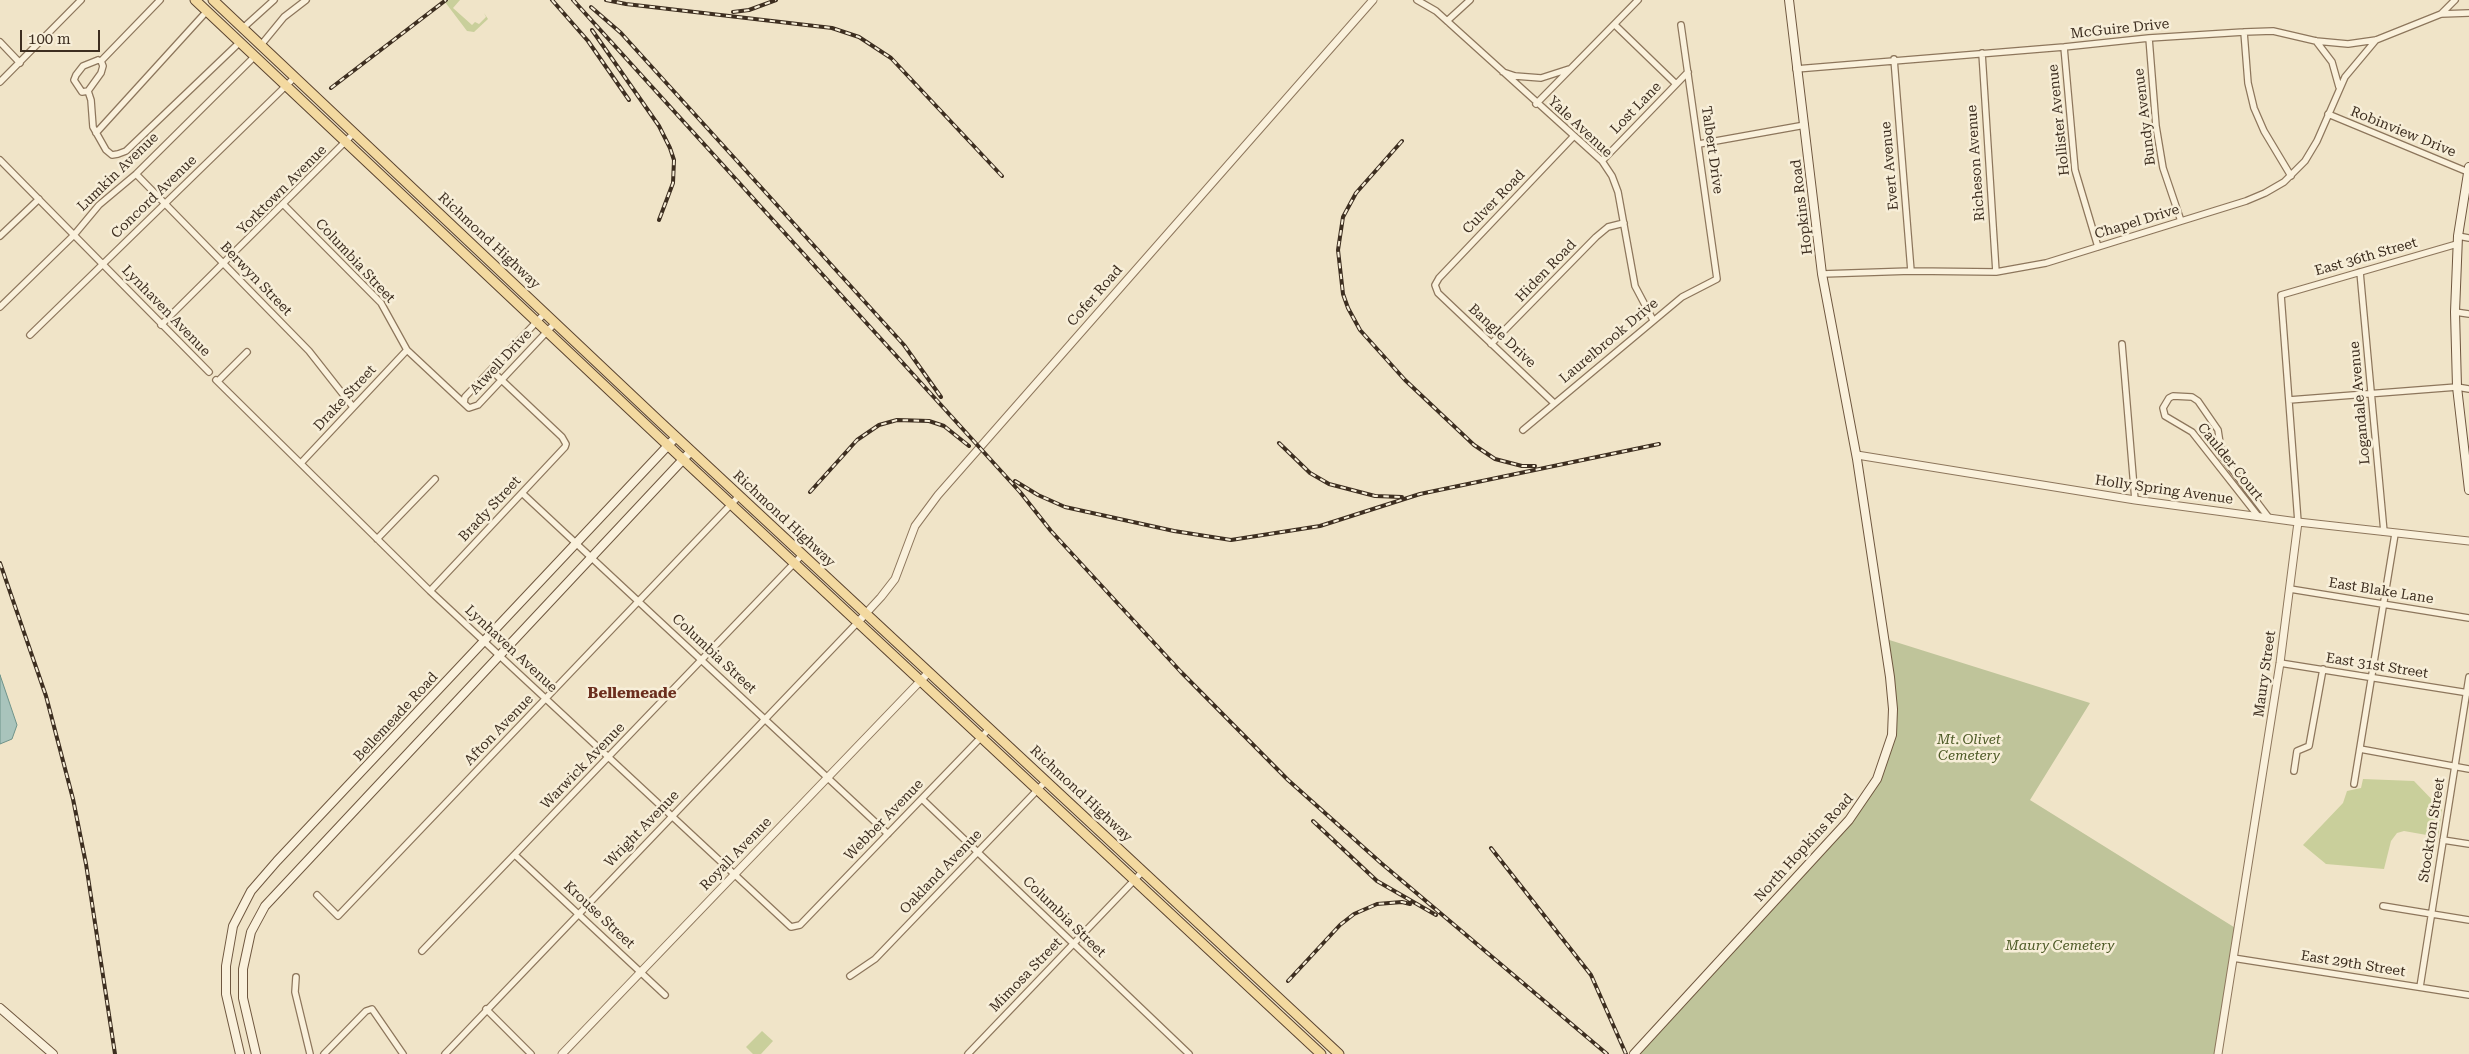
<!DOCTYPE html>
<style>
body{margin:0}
#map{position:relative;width:2469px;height:1054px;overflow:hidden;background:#f0e4c8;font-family:"Roboto Serif",serif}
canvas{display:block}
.scale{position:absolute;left:20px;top:30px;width:80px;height:22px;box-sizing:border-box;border:2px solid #3d2e20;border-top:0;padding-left:6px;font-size:15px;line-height:18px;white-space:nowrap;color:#3d2e20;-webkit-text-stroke:4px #f7eed8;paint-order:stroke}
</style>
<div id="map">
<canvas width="2469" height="1054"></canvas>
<div class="scale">100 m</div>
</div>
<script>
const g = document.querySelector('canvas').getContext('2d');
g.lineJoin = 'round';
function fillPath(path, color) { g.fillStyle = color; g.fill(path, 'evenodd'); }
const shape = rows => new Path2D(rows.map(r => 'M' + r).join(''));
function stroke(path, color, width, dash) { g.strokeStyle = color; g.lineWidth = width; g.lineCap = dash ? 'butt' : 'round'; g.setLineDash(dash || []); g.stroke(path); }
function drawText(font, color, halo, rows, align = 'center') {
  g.font = font + ' "Roboto Serif",serif'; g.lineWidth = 5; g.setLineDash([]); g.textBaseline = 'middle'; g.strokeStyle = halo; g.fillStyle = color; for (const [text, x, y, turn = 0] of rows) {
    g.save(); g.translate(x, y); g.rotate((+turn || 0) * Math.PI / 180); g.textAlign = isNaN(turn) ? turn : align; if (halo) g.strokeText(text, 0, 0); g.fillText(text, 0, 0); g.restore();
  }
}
fillPath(shape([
 [449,0,460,0,453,8,472,25,475,22,479,24,486,17,484,13,488,19,474,32,467,31,445,2],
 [2363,779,2414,781,2442,810,2438,837,2404,831,2397,833,2391,841,2384,869,2326,864,2303,845,2343,803,2347,791,2361,788],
 [762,1031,773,1041,761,1054,753,1054,746,1047]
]), '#c9cf9b');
fillPath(shape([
 [1883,638,2090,703,2030,800,2237,929,2218,1054,1635,1054,1844,825,1874,782,1892,733]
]), '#bfc49a');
const water = shape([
 [0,675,17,725,12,739,0,744,0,675]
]);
fillPath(water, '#a9c4bc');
stroke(water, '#6f938a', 1);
const minor = shape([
 [1417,0,1436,11,1602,161,1612,176,1618,192,1635,286,1653,320],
 [2441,14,2455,0],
 [1447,21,1470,0],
 [1615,25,1676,84],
 [243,28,274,0],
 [2244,32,2248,83,2254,108,2264,131,2291,176],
 [2149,38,2156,126,2163,168,2181,221],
 [2316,41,2332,62,2339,87],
 [0,42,20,63],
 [261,45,284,17,306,0],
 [2064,47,2075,170,2098,247],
 [1982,53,1996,272],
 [1894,59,1911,271],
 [98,60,101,61,103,66,101,73,88,91,82,92,74,80,76,75,83,66,98,60],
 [101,61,160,0],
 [1796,69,2064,47,2149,38,2244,32,2273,31,2316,41,2348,44,2376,40,2441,14,2469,13],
 [1503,72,1515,76,1541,78,1569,69],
 [0,82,81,0],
 [88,91,91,100,93,127,106,150,112,155,118,154,126,151,240,42],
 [1536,104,1638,0],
 [2328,114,2468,172],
 [96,133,207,11],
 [1699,144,1805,125],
 [0,160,209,372],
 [1602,161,1688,72],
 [136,174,309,351,353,407],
 [284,205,381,303,407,350,469,408,478,405,555,323],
 [0,236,39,199],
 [2458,236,2469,238],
 [2360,272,2384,532],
 [1822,274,1911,271,1996,272,2046,263,2246,201,2265,193,2284,182,2305,161,2317,141,2345,77,2376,40],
 [0,307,74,235,99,205,136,174,255,56],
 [2455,312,2469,314],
 [161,325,354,133],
 [30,335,295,77],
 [1491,344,1596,237,1608,227,1624,223],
 [2122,344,2135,500],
 [216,380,430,591,791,927,800,925,990,728],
 [218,381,247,352],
 [2289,400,2457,387,2469,389],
 [464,403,465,397,545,313],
 [1554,403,1438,293,1435,285,1439,278,1573,137],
 [1523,430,1682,297,1717,279,1681,25],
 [301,463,407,350],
 [522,493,888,834],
 [2258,516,2192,432,2165,416,2163,408,2169,398,2173,396,2192,397,2198,401,2218,430,2222,456,2269,518],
 [2298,522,2281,295,2457,244],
 [377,539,435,479],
 [2290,589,2469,618],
 [430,591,565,447,566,444,562,437,491,370],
 [2280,663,2469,693],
 [2360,749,2469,769],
 [2294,771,2297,751,2309,746,2323,669],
 [2354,784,2395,534],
 [922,799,1189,1054],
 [2443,840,2469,844],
 [515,855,665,995],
 [317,895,338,916,739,496],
 [2383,906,2469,920],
 [422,951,802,555],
 [2233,958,2469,995],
 [850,976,875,959,1046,781],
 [296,977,295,992,310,1054],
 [2420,987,2469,677],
 [486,1009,531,1054],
 [324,1054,366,1011,372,1009,403,1054],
 [445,1054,858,622],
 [968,1054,1143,871]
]);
const tertiary = shape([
 [1857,455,2135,500,2298,522,2469,541],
 [858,622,881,597,895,579,915,526,938,495,1373,0],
 [562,1054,929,672],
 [2218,1054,2280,663,2298,522]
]);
const secondary = shape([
 [2469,167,2458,236,2455,312,2457,387,2469,490],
 [0,1008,53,1054],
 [240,1054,226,994,226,966,233,926,251,891,277,861,676,437],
 [256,1054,243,998,243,969,251,932,265,906,691,451],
 [1634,1054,1849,820,1877,779,1892,735,1893,709,1890,677,1857,459,1822,274,1789,0]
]);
const primary = shape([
 [195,0,660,438,1321,1054],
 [213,0,659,421,1339,1054]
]);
stroke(minor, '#8d765c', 8);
stroke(tertiary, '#8d765c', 9);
stroke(secondary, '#6f573f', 10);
stroke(primary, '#5b4430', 11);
stroke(minor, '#faf1dc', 5.5);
stroke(tertiary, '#faf1dc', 7);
stroke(secondary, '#faf1dc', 8);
stroke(primary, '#f3d9a0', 9);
const rail = shape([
 [552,0,588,41,629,100],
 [573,0,1020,492,1051,531,1181,672,1288,780,1381,863,1607,1054],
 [606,0,626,4,832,28,859,37,891,58,1002,176],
 [591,7,621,33,904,345,941,397],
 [733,12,749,10,776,0],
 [592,30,659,126,670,148,674,160,673,183,659,220],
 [331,88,446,0],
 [1402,141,1356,193,1343,217,1338,250,1343,294,1348,308,1360,330,1405,380,1474,445,1495,459,1522,466,1535,466],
 [1279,443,1310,473,1329,484,1375,496,1402,497],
 [1015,481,1038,495,1065,507,1174,531,1231,540,1320,526,1420,494,1659,444],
 [810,492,857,440,879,425,897,420,929,421,944,426,969,446],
 [0,563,46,696,73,799,86,864,115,1054],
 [1313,821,1377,881,1436,915],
 [1491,848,1591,975,1626,1054],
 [1288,981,1340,925,1354,914,1377,904,1402,902,1410,904]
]);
stroke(rail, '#3d2e20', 4);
stroke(rail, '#f7eed8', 2, [5.5]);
drawText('14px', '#3d2e20', '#f7eed8', [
 ["McGuire Drive",2120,29,-6],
 ["Lost Lane",1636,108,-46],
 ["Bundy Avenue",2145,117,-97],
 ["Hollister Avenue",2059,120,-96],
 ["Yale Avenue",1580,127,43],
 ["Robinview Drive",2403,132,22],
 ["Talbert Drive",1712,150,82],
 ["Richeson Avenue",1976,163,-94],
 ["Evert Avenue",1890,166,-95],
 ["Lumkin Avenue",118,172,-44],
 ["Yorktown Avenue",282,190,-45],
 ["Concord Avenue",154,197,-44],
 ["Culver Road",1494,202,-46],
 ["Hopkins Road",1802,207,-97],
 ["Chapel Drive",2137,222,-17],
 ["Richmond Highway",489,241,43],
 ["East 36th Street",2366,257,-16],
 ["Columbia Street",355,261,47],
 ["Hiden Road",1546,271,-46],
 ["Berwyn Street",256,279,46],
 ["Cofer Road",1095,296,-49],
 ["Lynhaven Avenue",166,311,46],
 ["Bangle Drive",1502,336,43],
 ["Laurelbrook Drive",1609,341,-40],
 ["Atwell Drive",501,362,-47],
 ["Drake Street",345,398,-47],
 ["Logandale Avenue",2360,403,-95],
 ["Caulder Court",2230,462,51],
 ["Holly Spring Avenue",2164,490,8],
 ["Brady Street",490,509,-47],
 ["Richmond Highway",784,519,43],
 ["East Blake Lane",2381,591,9],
 ["Lynhaven Avenue",511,649,43],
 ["Columbia Street",714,654,43],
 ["East 31st Street",2377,666,9],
 ["Maury Street",2265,674,-82],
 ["Bellemeade Road",396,717,-47],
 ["Afton Avenue",499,730,-46],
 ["Warwick Avenue",583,766,-46],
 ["Richmond Highway",1081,794,43],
 ["Webber Avenue",884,820,-46],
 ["Wright Avenue",642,829,-46],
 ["Stockton Street",2432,830,-81],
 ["North Hopkins Road",1804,848,-48],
 ["Royall Avenue",736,854,-46],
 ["Oakland Avenue",941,872,-46],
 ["Krouse Street",599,915,43],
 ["Columbia Street",1064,917,44],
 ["East 29th Street",2353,964,9],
 ["Mimosa Street",1026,975,-46]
]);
drawText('italic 14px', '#4d5a26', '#f7eed8', [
 ["Mt. Olivet",1969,740],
 ["Cemetery",1969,756],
 ["Maury Cemetery",2060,946]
]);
drawText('bold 15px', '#6b2e1e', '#f7eed8', [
 ["Bellemeade",632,694]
]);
</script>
